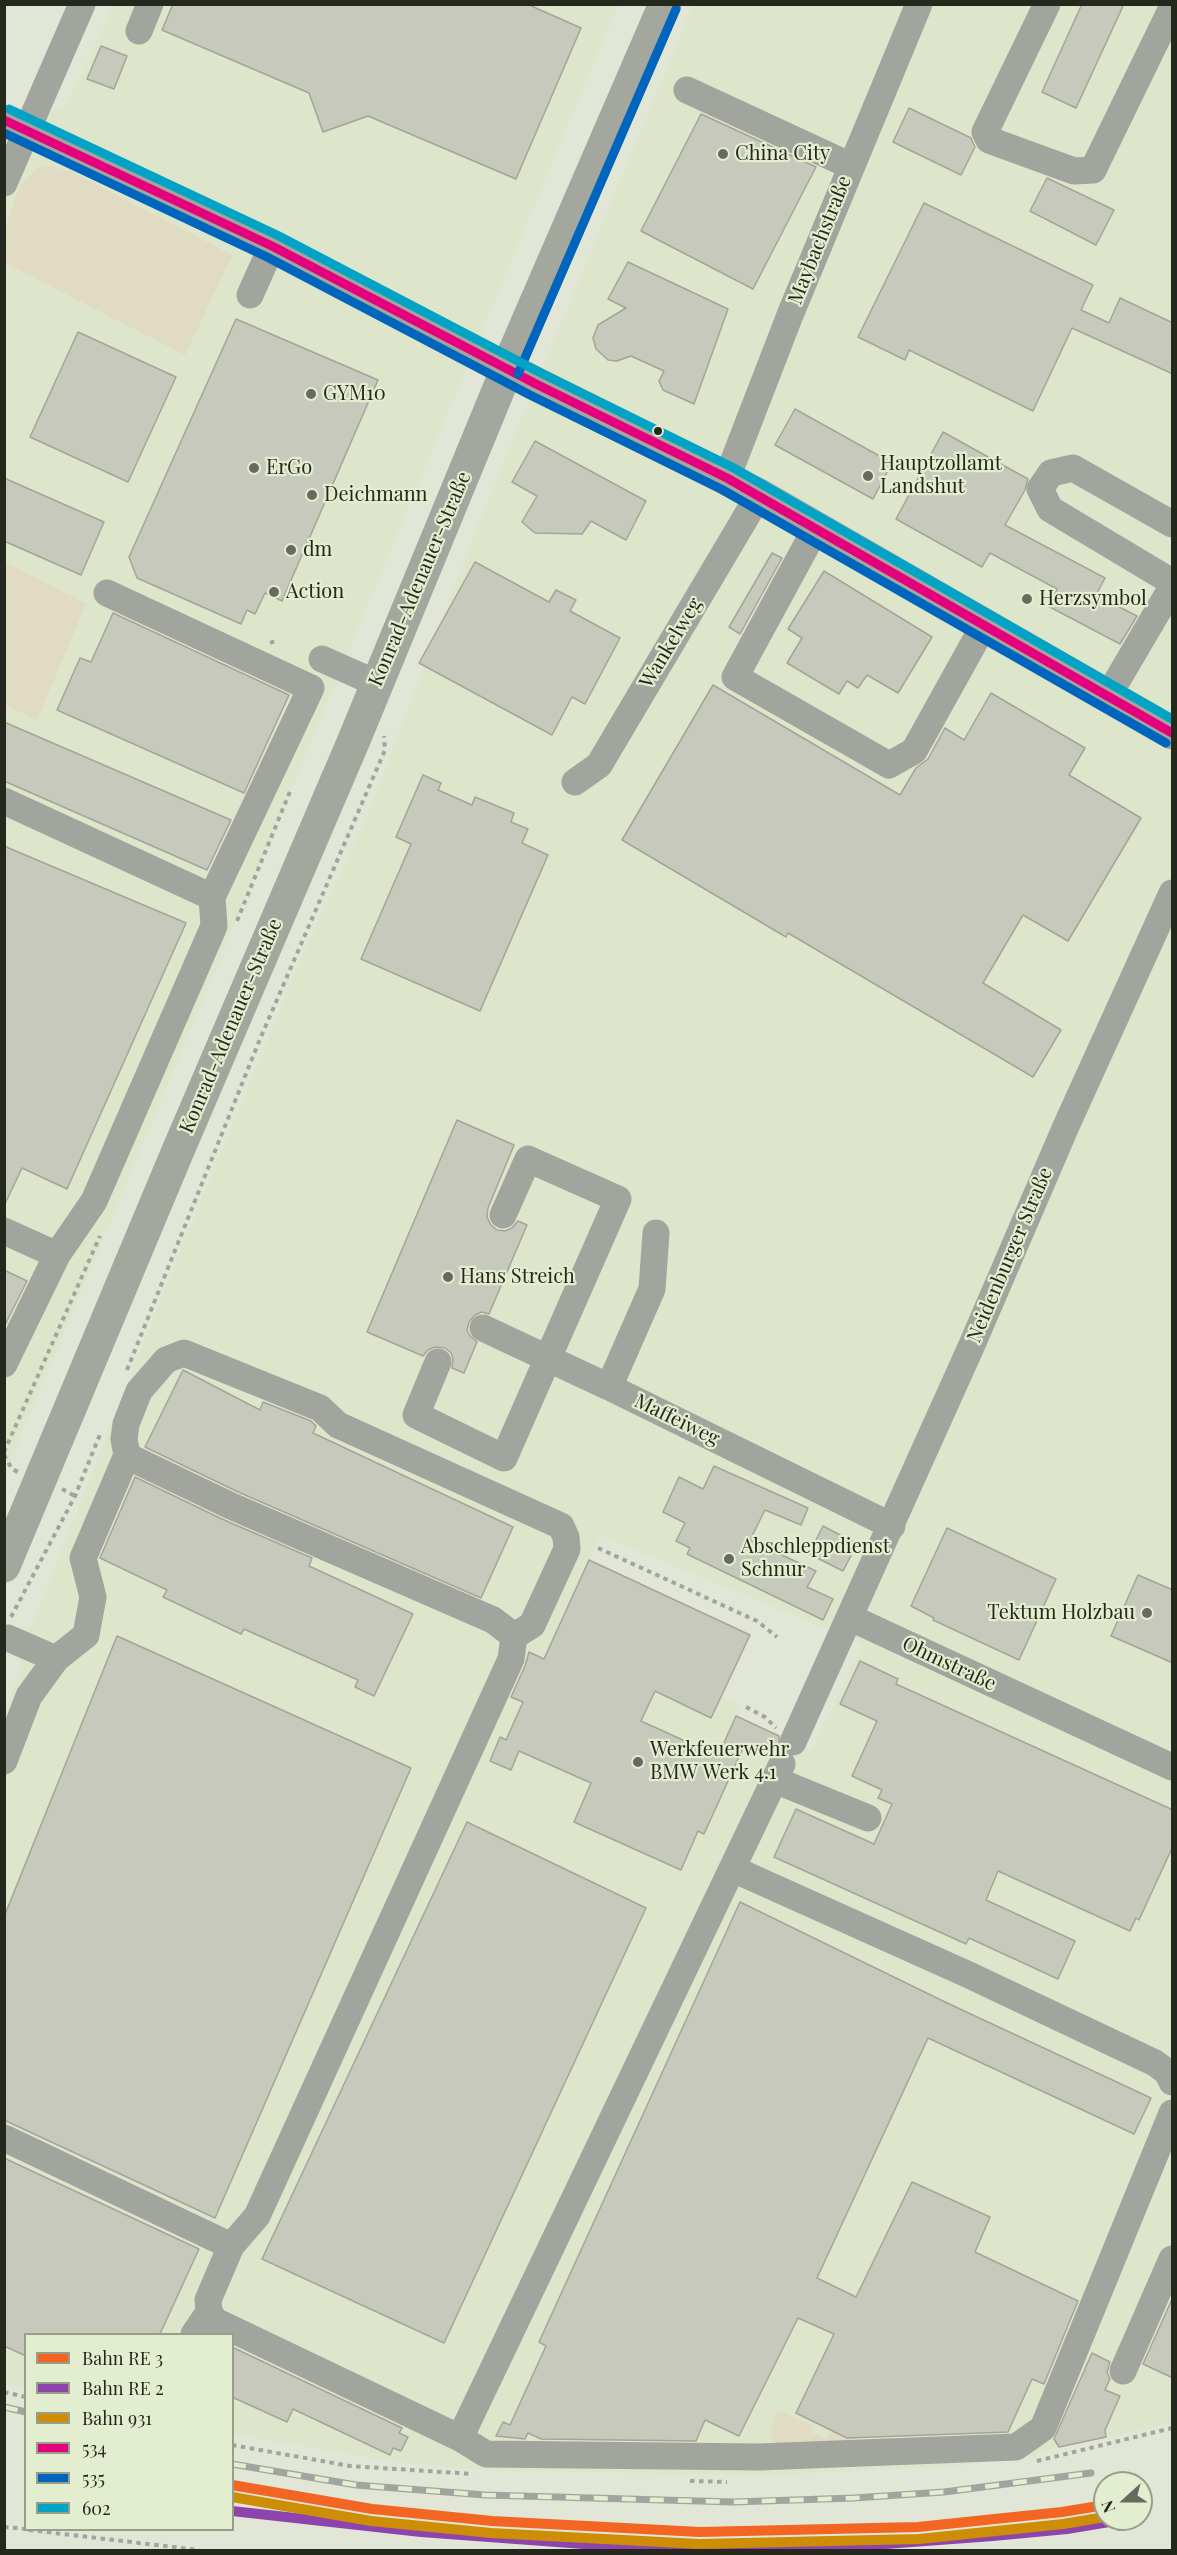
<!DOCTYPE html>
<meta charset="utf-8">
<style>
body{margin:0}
#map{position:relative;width:1177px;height:2555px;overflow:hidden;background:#e1e6d6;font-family:"Playfair Display",serif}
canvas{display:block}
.frame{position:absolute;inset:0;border:6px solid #25291d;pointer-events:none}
.legend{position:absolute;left:24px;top:2333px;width:210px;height:198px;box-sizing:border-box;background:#e3edcf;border:2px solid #979f88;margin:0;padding:8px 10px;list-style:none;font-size:18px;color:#25291d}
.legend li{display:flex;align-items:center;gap:12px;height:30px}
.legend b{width:30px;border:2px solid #979f88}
.north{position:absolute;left:1093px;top:2471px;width:60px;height:60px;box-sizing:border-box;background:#e3edcf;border:2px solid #979f88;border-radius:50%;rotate:249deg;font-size:16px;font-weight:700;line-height:24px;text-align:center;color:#25291d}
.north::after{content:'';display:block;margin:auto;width:21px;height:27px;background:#676b5e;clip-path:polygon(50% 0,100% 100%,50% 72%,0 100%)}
</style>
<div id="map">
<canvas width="1177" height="2555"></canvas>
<div class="frame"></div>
<ul class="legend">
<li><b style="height:8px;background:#f26522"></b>Bahn RE 3</li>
<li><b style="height:8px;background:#8e44ad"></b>Bahn RE 2</li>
<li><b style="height:8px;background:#cd8d06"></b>Bahn 931</li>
<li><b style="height:8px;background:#e5007d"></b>534</li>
<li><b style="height:8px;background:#0065bd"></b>535</li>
<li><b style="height:8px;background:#02a3c5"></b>602</li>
</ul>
<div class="north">N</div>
</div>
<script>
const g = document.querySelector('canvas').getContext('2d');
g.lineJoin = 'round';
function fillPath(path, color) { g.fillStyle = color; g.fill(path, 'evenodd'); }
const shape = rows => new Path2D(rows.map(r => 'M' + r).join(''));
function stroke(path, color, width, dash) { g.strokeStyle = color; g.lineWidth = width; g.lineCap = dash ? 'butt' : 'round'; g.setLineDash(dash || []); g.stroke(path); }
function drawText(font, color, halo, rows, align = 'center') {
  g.font = font + ' "Playfair Display",serif'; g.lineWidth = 4.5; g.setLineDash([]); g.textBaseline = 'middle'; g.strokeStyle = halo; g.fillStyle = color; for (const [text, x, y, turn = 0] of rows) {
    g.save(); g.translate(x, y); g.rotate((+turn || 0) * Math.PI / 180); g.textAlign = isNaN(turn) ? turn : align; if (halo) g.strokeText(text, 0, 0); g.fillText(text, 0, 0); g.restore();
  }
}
fillPath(shape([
 [114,5,618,5,5,1474,4,127,65,107],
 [693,5,1172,5,1172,2423,1059,2447,1031,2456,946,2467,756,2475,487,2470,400,2462,233,2434,232,2334,26,2334,25,2389,5,2383,4,1715,21,1668,17,1635,32,1626,154,1316,296,971,369,812,478,525],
 [600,1535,863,1644,811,1751,737,1716,741,1707,721,1697,589,1560]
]), '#dde5ca');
fillPath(shape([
 [50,166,72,172,232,255,185,355,5,263,5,227,20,186,38,168],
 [5,562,86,604,37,720,5,705],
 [777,2410,813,2426,810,2432,826,2439,832,2430,858,2443,774,2444,771,2432]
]), '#e1dbc3');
const building = shape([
 [173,4,527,4,581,28,516,179,368,116,323,132,309,93,162,30,173,4],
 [1082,4,1124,4,1076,108,1042,92,1082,4],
 [101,46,127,56,114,89,87,79,101,46],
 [909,108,971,138,975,147,961,175,893,142,909,108],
 [701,114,816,167,753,289,641,231,701,114],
 [1047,178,1114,210,1096,245,1030,211,1047,178],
 [924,203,1093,285,1081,310,1109,323,1120,298,1173,323,1173,374,1072,328,1033,411,909,350,905,360,858,337,924,203],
 [628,262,728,309,694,404,663,390,659,381,664,371,631,356,617,361,608,360,596,349,593,338,598,325,626,308,608,299,628,262],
 [236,319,378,380,282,601,265,593,255,614,247,610,241,624,137,578,129,557,236,319],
 [78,332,176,377,128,482,30,437,78,332],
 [795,409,892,463,873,499,775,445,795,409],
 [943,432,1028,479,1025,490,1005,525,1105,578,1096,595,1137,616,1120,644,1048,606,1057,589,990,553,982,567,896,519,943,432],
 [535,441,646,501,626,540,591,521,582,534,535,533,522,522,537,496,512,482,535,441],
 [4,478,104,522,81,575,4,541,4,478],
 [772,553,782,558,740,634,729,627,772,553],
 [475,562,549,602,556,590,576,600,570,611,620,638,585,704,572,697,552,735,419,663,475,562],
 [824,571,932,637,898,693,867,675,858,688,847,681,839,694,787,663,802,638,788,629,824,571],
 [113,613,289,695,244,793,57,710,80,658,91,662,113,613],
 [713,685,900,795,916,768,928,759,945,728,964,740,991,693,1085,748,1069,775,1141,818,1068,941,1023,915,983,983,1061,1030,1033,1077,788,933,786,937,622,840,713,685],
 [4,722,231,820,207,870,4,781,4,722],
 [423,775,441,783,438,790,472,805,475,797,514,813,511,822,528,829,522,843,548,855,480,1011,361,959,411,844,396,837,423,775],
 [4,846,186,923,67,1189,22,1168,4,1206,4,846],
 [457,1120,514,1145,488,1208,487,1217,491,1225,497,1230,505,1231,512,1228,518,1221,527,1225,489,1314,482,1312,475,1315,469,1322,467,1330,470,1336,477,1342,464,1373,452,1368,453,1359,451,1353,445,1348,435,1347,428,1350,423,1356,367,1332,457,1120],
 [4,1270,27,1281,4,1327,4,1270],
 [183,1370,260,1410,263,1402,311,1421,316,1426,313,1433,513,1527,481,1598,236,1491,145,1447,183,1370],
 [714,1466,808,1508,801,1525,765,1510,750,1540,816,1571,807,1587,833,1599,823,1620,687,1554,690,1548,676,1541,685,1523,663,1512,679,1477,703,1489,714,1466],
 [135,1477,222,1519,312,1558,309,1566,413,1614,374,1696,355,1687,358,1680,244,1629,241,1634,163,1597,167,1590,100,1558,135,1477],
 [823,1526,857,1544,843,1571,809,1554,823,1526],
 [947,1528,1056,1579,1019,1660,933,1620,934,1618,911,1606,947,1528],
 [589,1560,750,1635,711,1718,655,1691,641,1721,718,1756,736,1716,779,1736,779,1749,773,1751,768,1757,744,1746,704,1834,698,1831,681,1870,574,1822,591,1783,519,1751,511,1770,490,1761,500,1737,506,1740,523,1702,511,1697,525,1666,529,1652,544,1659,589,1560],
 [1138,1575,1173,1590,1173,1663,1111,1636,1138,1575],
 [117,1636,411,1768,215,2218,4,2120,4,1917,117,1636],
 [860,1661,898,1679,896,1684,1173,1810,1173,1846,1139,1920,1136,1918,1130,1931,998,1871,986,1900,1075,1941,1058,1979,969,1938,966,1944,774,1857,796,1809,874,1844,892,1804,878,1798,882,1790,852,1776,877,1721,840,1704,860,1661],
 [467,1822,646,1908,444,2343,262,2259,467,1822],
 [740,1902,945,2002,1151,2098,1134,2134,928,2038,817,2278,856,2297,912,2182,990,2217,975,2252,1078,2301,1044,2384,1032,2379,1008,2432,847,2438,796,2413,834,2334,798,2318,739,2436,705,2420,696,2441,541,2439,528,2433,525,2439,496,2436,503,2422,510,2425,546,2346,539,2342,740,1902],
 [4,2158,199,2249,160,2334,26,2334,26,2356,4,2346,4,2158],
 [1173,2297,1173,2378,1143,2364,1173,2297],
 [232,2347,402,2428,399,2433,408,2437,401,2451,393,2448,390,2455,293,2409,287,2422,232,2397,232,2347],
 [1092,2353,1110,2362,1107,2372,1110,2379,1105,2390,1120,2396,1105,2430,1106,2437,1059,2447,1054,2439,1092,2353]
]);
fillPath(building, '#c7c9bc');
stroke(building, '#a3a598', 1.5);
stroke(shape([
 [270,643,278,640],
 [237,921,291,789],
 [127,1370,260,1039,385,750,384,736],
 [4,1452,100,1236],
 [4,1455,12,1469,18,1472],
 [62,1489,75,1496],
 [598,1548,757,1621,777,1637],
 [11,1617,75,1496,101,1432],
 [746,1707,765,1717,776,1728],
 [4,2392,26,2397],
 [232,2445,350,2466,473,2474],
 [1037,2461,1172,2428],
 [690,2481,727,2482],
 [4,2527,26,2529],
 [29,2530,199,2550]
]), '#a1a59d', 4, [4.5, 4.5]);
stroke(shape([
 [1047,4,985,132,989,140,1074,171,1093,170,1172,8],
 [139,31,150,4],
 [687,90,851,166],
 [4,120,272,246,507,369],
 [4,183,82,4],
 [250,295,272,246],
 [727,478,790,315,919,4],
 [1172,524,1073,468,1051,473,1040,489,1050,509,1172,582],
 [816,528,735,677,889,765,914,751,984,625],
 [322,659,376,683],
 [1108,696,1172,587],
 [575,782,599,765,759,495],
 [4,801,212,897],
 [4,1231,57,1255],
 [656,1233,652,1289,609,1387,892,1526],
 [483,1328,609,1387],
 [438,1362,416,1415,504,1458,618,1199,528,1159,503,1215],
 [4,1364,57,1255,94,1201,214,926,212,897,311,688,107,593],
 [127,1456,229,1505,493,1620,514,1636],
 [851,1618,1172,1767],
 [8,1638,56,1659],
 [793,1742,971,1347,1067,1124,1172,893],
 [4,1761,29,1696,56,1659,86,1635,93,1597,83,1558,127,1455,124,1439,126,1424,139,1391,166,1360,184,1353,320,1408,338,1425,561,1526,566,1537,567,1549,532,1625,514,1636,511,1659,257,2216,231,2246],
 [775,1780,868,1818],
 [733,1869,969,1975,1155,2063,1167,2072,1172,2082],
 [4,2138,231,2246,208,2300,209,2312,215,2321,460,2438,782,1764],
 [194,2334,209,2312],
 [1123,2371,1172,2259],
 [460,2438,486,2454,759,2457,1016,2447,1043,2428,1172,2113]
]), '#a1a59e', 27);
stroke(shape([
 [507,369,759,495,1172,733],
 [4,1566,177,1153,354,740,507,369,665,4]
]), '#a3a79e', 33);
const rail = shape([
 [4,2407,26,2412],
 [232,2464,356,2485,485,2495,734,2502,854,2498,944,2492,1091,2473]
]);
stroke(rail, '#a2a59e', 7);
stroke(rail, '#e3edcf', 4.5, [14]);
stroke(shape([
 [4,120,272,246,536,384,727,478,1172,733]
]), '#e5007d', 9);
stroke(shape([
 [4,133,267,257,530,395,721,489,1166,743],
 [518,374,676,9]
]), '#0065bd', 9);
stroke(shape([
 [9,109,277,235,541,373,732,467,1172,719]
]), '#02a3c5', 9);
stroke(shape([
 [232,2485,372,2509,492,2521,700,2532,918,2527,1062,2512,1105,2505]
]), '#f26522', 10);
stroke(shape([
 [232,2511,421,2532,611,2546,728,2549,845,2547,993,2536,1067,2529,1127,2519]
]), '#8e44ad', 10);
stroke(shape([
 [232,2497,371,2521,491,2533,699,2544,919,2539,1063,2524,1105,2517]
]), '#cd8d06', 10);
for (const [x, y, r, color] of [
 [723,154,6,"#676b5e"],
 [311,394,6,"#676b5e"],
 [658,431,5,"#25291d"],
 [254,468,6,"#676b5e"],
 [868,476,6,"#676b5e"],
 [312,495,6,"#676b5e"],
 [291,550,6,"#676b5e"],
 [274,592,6,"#676b5e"],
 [1027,599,6,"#676b5e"],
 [448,1277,6,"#676b5e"],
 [729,1559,6,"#676b5e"],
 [1147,1613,6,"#676b5e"],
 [638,1762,6,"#676b5e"]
]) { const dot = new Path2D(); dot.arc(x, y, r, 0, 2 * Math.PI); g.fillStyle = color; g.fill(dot); stroke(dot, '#e3edcf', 2); }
drawText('20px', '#25291d', '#e3edcf', [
 ["China City",735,154],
 ["GYM10",323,394],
 ["Hauptzollamt",880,464],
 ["Landshut",880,487],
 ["ErGo",266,468],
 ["Deichmann",324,495],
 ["dm",303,550],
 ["Action",286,592],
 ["Herzsymbol",1039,599],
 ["Hans Streich",460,1277],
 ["Abschleppdienst",741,1547],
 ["Schnur",741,1570],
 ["Tektum Holzbau",1135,1613,"right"],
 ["Werkfeuerwehr",650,1750],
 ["BMW Werk 4.1",650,1773]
], 'left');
drawText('20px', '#25291d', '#e3edcf', [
 ["Maybachstraße",820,240,-68],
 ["Konrad-Adenauer-Straße",420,579,-67],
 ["Wankelweg",671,643,-59],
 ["Konrad-Adenauer-Straße",231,1026,-67],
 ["Neidenburger Straße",1010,1255,-67],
 ["Maffeiweg",677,1420,26],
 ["Ohmstraße",949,1664,25]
]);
</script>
